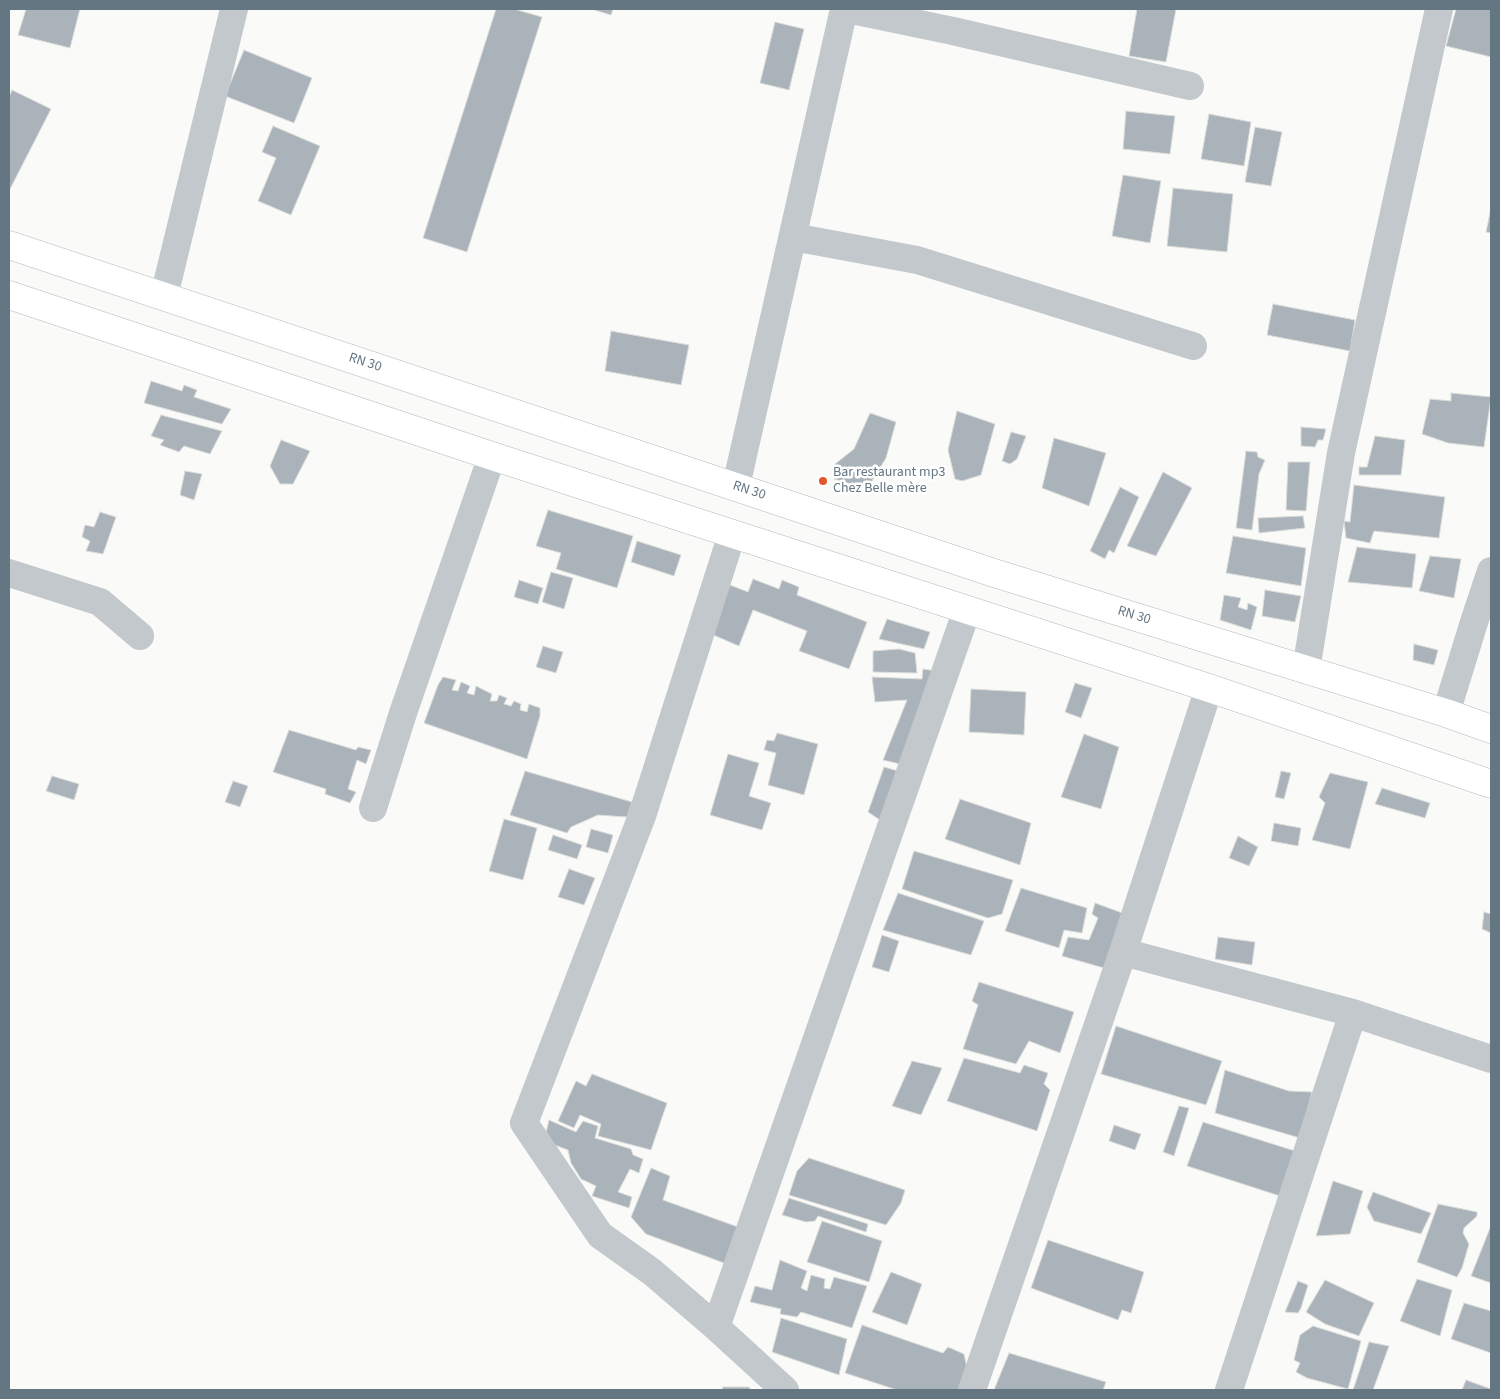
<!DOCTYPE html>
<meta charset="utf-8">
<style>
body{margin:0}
#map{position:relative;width:1500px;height:1399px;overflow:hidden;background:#fafaf8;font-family:"Source Sans 3",sans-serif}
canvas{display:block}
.frame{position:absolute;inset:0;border:10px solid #657683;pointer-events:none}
</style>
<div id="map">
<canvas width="1500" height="1399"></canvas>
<div class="frame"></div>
</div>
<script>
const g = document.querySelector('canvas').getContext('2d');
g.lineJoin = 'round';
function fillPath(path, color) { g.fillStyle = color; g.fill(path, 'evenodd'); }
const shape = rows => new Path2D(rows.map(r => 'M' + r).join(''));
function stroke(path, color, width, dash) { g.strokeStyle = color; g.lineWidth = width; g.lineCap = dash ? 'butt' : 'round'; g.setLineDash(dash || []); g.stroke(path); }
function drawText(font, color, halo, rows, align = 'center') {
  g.font = font + ' "Source Sans 3",sans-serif'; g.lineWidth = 5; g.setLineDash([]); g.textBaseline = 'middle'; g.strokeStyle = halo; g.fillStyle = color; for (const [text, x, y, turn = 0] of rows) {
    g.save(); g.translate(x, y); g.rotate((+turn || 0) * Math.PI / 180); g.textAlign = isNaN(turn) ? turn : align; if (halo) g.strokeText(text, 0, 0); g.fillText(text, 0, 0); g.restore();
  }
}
const building = shape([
 [26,9,80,9,70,48,18,35,26,9],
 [496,9,514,9,542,17,467,252,423,238,496,9],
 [591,9,613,9,611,15,591,9],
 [1137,9,1176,9,1166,62,1129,56,1137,9],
 [1456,9,1491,9,1491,57,1446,46,1456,9],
 [775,22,804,29,789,90,760,83,775,22],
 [244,50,312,78,294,123,225,96,244,50],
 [12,90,51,109,9,191,9,97,12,90],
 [1126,111,1175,116,1170,154,1123,149,1126,111],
 [1209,114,1251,122,1244,166,1201,159,1209,114],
 [273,126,320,146,291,215,258,201,276,158,262,152,273,126],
 [1255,127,1282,132,1271,186,1245,182,1255,127],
 [1123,175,1161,181,1150,243,1112,236,1123,175],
 [1173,188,1233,194,1227,252,1167,246,1173,188],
 [1491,208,1491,233,1486,232,1491,208],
 [1273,304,1355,320,1350,351,1267,335,1273,304],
 [611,331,689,345,681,385,605,371,611,331],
 [151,381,182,391,184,385,197,390,194,397,231,409,222,424,144,403,151,381],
 [1451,393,1491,397,1484,447,1448,443,1422,434,1430,399,1451,401,1451,393],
 [957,411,995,424,981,475,962,481,955,479,948,450,957,411],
 [870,413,896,422,886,458,867,489,834,479,835,464,854,449,870,413],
 [161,415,222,431,210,454,184,446,179,452,160,445,164,440,151,436,161,415],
 [1301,427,1326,429,1323,440,1318,440,1315,447,1301,446,1301,427],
 [1011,432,1026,436,1017,459,1010,464,1002,461,1011,432],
 [1375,436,1405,440,1401,475,1359,475,1359,467,1367,467,1375,436],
 [1054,438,1106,453,1089,506,1042,488,1054,438],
 [281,440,310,451,293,484,280,484,270,466,281,440],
 [1246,451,1257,452,1258,457,1265,460,1259,474,1252,530,1236,528,1246,451],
 [1288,462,1310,462,1306,511,1286,510,1288,462],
 [185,471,202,474,194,500,180,495,185,471],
 [1163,472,1192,488,1156,556,1127,546,1163,472],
 [1354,485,1445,497,1439,538,1374,531,1370,543,1346,538,1344,521,1350,522,1354,485],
 [1120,487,1139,497,1114,553,1109,550,1105,559,1090,551,1120,487],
 [548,510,633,536,617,588,556,569,561,553,536,546,548,510],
 [100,512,116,517,103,554,86,551,90,541,82,537,85,525,94,527,100,512],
 [1303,516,1305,528,1259,533,1258,518,1303,516],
 [1233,536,1306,548,1301,586,1226,573,1233,536],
 [637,541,681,555,674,576,631,562,637,541],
 [1357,547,1416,554,1412,588,1348,582,1357,547],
 [1430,556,1461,559,1454,598,1419,591,1430,556],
 [551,572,573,578,564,609,542,602,551,572],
 [753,579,779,589,782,580,799,587,797,595,867,622,849,669,799,651,807,631,753,610,739,646,711,634,730,585,748,592,753,579],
 [519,580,543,588,538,604,514,597,519,580],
 [1265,590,1301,596,1295,622,1262,616,1265,590],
 [1224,595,1241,598,1238,607,1247,610,1248,603,1257,607,1251,630,1220,620,1224,595],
 [887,619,930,632,924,649,879,639,887,619],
 [1414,644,1438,650,1434,665,1413,660,1414,644],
 [543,646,563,652,556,673,536,667,543,646],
 [899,649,915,653,917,673,873,672,873,651,899,649],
 [923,669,943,672,904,765,883,760,907,700,875,702,872,677,922,679,923,669],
 [443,677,456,680,452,690,458,691,461,682,470,686,467,693,474,695,476,686,492,694,490,701,497,701,499,695,507,698,504,704,511,706,514,701,521,704,520,710,527,712,529,704,540,708,540,716,527,759,424,723,438,685,443,677],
 [1075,683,1092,688,1081,718,1065,712,1075,683],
 [971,689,1026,692,1024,735,969,732,971,689],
 [289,730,356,750,358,747,371,750,366,764,357,760,348,789,356,792,350,803,325,794,326,789,273,772,289,730],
 [777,733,818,744,804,795,768,785,776,753,764,750,767,740,774,741,777,733],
 [1084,734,1119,747,1101,809,1061,797,1084,734],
 [728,754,759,763,749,796,771,803,762,830,710,815,728,754],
 [884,767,905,773,880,820,868,812,884,767],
 [525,771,632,802,627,817,598,815,571,827,567,833,510,815,525,771],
 [1281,771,1291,773,1284,799,1275,797,1281,771],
 [1330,773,1368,782,1350,849,1312,840,1325,803,1319,797,1330,773],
 [52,776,79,784,74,800,46,791,52,776],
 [233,781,248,786,240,807,225,802,233,781],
 [1382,788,1430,803,1425,818,1375,804,1382,788],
 [960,799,1031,823,1020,865,945,839,960,799],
 [504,819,537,828,523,880,489,871,504,819],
 [1274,823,1301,828,1298,846,1271,841,1274,823],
 [591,829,613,835,608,853,586,847,591,829],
 [553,835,582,845,577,859,548,850,553,835],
 [1238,836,1258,847,1249,866,1229,858,1238,836],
 [914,851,1013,880,1002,914,988,918,902,889,914,851],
 [569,869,595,878,584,905,558,897,569,869],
 [1021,888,1087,908,1082,933,1064,930,1059,948,1005,931,1021,888],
 [898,893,984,921,971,955,883,930,898,893],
 [1095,903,1125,914,1104,968,1062,956,1068,937,1089,940,1098,918,1092,914,1095,903],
 [1484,912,1491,914,1491,933,1482,929,1484,912],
 [882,935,899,941,889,972,872,967,882,935],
 [1218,937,1255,942,1252,965,1215,959,1218,937],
 [979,982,1074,1012,1060,1053,1029,1041,1016,1064,963,1049,978,1005,972,1001,979,982],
 [1116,1026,1222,1061,1206,1105,1101,1074,1116,1026],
 [964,1058,1020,1073,1024,1065,1048,1073,1044,1084,1050,1090,1037,1131,947,1101,964,1058],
 [912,1061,942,1068,921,1115,892,1106,912,1061],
 [1225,1070,1289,1091,1312,1092,1300,1138,1215,1113,1225,1070],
 [592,1074,667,1103,651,1150,598,1136,601,1124,580,1115,574,1128,558,1121,576,1081,586,1086,592,1074],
 [1179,1106,1189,1108,1174,1156,1163,1152,1179,1106],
 [549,1120,576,1132,583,1121,598,1126,595,1138,631,1149,633,1155,643,1159,639,1173,630,1169,618,1192,632,1197,629,1208,592,1196,596,1186,581,1179,571,1163,568,1150,544,1141,549,1120],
 [1203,1122,1295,1151,1280,1196,1187,1166,1203,1122],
 [1114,1125,1141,1134,1135,1150,1109,1141,1114,1125],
 [809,1158,905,1190,901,1203,886,1225,789,1195,797,1171,809,1158],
 [651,1168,670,1176,663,1200,738,1227,724,1263,646,1234,631,1217,651,1168],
 [1333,1181,1363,1191,1350,1234,1316,1236,1333,1181],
 [1373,1192,1431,1213,1421,1234,1374,1221,1367,1207,1373,1192],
 [789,1198,868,1224,866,1232,818,1216,815,1221,806,1222,782,1215,789,1198],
 [1438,1204,1477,1212,1477,1216,1464,1228,1463,1233,1469,1244,1462,1268,1457,1277,1417,1262,1438,1204],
 [822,1221,882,1241,869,1282,807,1262,822,1221],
 [1490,1228,1491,1229,1491,1283,1471,1276,1490,1228],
 [1048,1240,1144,1272,1131,1313,1122,1310,1118,1320,1031,1288,1048,1240],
 [780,1260,807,1271,801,1288,807,1291,811,1275,825,1279,824,1288,830,1289,834,1277,867,1286,852,1328,801,1312,797,1317,780,1314,781,1309,750,1302,755,1286,772,1290,780,1260],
 [891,1272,922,1284,907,1325,872,1312,891,1272],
 [1417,1279,1452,1290,1440,1336,1400,1321,1417,1279],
 [1325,1280,1374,1303,1359,1336,1325,1324,1306,1312,1325,1280],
 [1298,1281,1308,1285,1301,1308,1298,1313,1285,1312,1298,1281],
 [1464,1303,1491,1311,1491,1353,1451,1339,1464,1303],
 [781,1318,847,1339,839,1375,772,1352,781,1318],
 [862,1325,943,1353,948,1347,964,1354,970,1383,962,1390,897,1390,845,1373,862,1325],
 [1313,1326,1361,1341,1348,1389,1307,1378,1296,1372,1300,1363,1294,1360,1300,1335,1313,1326],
 [1369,1342,1389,1346,1373,1390,1353,1390,1369,1342],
 [1009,1353,1106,1382,1103,1390,994,1390,1009,1353],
 [1466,1380,1491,1389,1491,1390,1462,1390,1466,1380],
 [723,1387,749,1387,751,1390,722,1390,723,1387]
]);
fillPath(building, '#aab3b9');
stroke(building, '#dcdcda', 1);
const major = shape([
 [9,245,994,573,1446,713,1491,729],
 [9,295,492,456,1209,688,1491,784]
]);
stroke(major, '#b5babe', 29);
stroke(shape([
 [847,9,953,31,1190,86],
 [793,237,917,260,1193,346],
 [164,296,234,9],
 [736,486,844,9],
 [732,534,642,816,524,1123,600,1235,652,1272,716,1327,785,1390],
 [9,573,100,602,140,636],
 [1306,670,1341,453,1439,9],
 [1446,713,1475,619,1491,571],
 [373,808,403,713,492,456],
 [1123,952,1353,1013,1491,1059],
 [716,1327,967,610],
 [972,1390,1123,952,1209,688],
 [1229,1390,1353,1013]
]), '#c3c8cc', 28);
stroke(major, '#fff', 28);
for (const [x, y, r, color] of [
 [823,481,5,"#e4572e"]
]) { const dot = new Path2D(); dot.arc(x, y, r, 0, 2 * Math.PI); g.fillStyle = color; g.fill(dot); stroke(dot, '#fff', 2); }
drawText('14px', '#657683', '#fff', [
 ["RN 30",365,363,18],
 ["RN 30",749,491,18],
 ["RN 30",1134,616,17]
]);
drawText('14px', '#657683', '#fff', [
 ["Bar restaurant mp3",833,473],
 ["Chez Belle mère",833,489]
], 'left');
</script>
